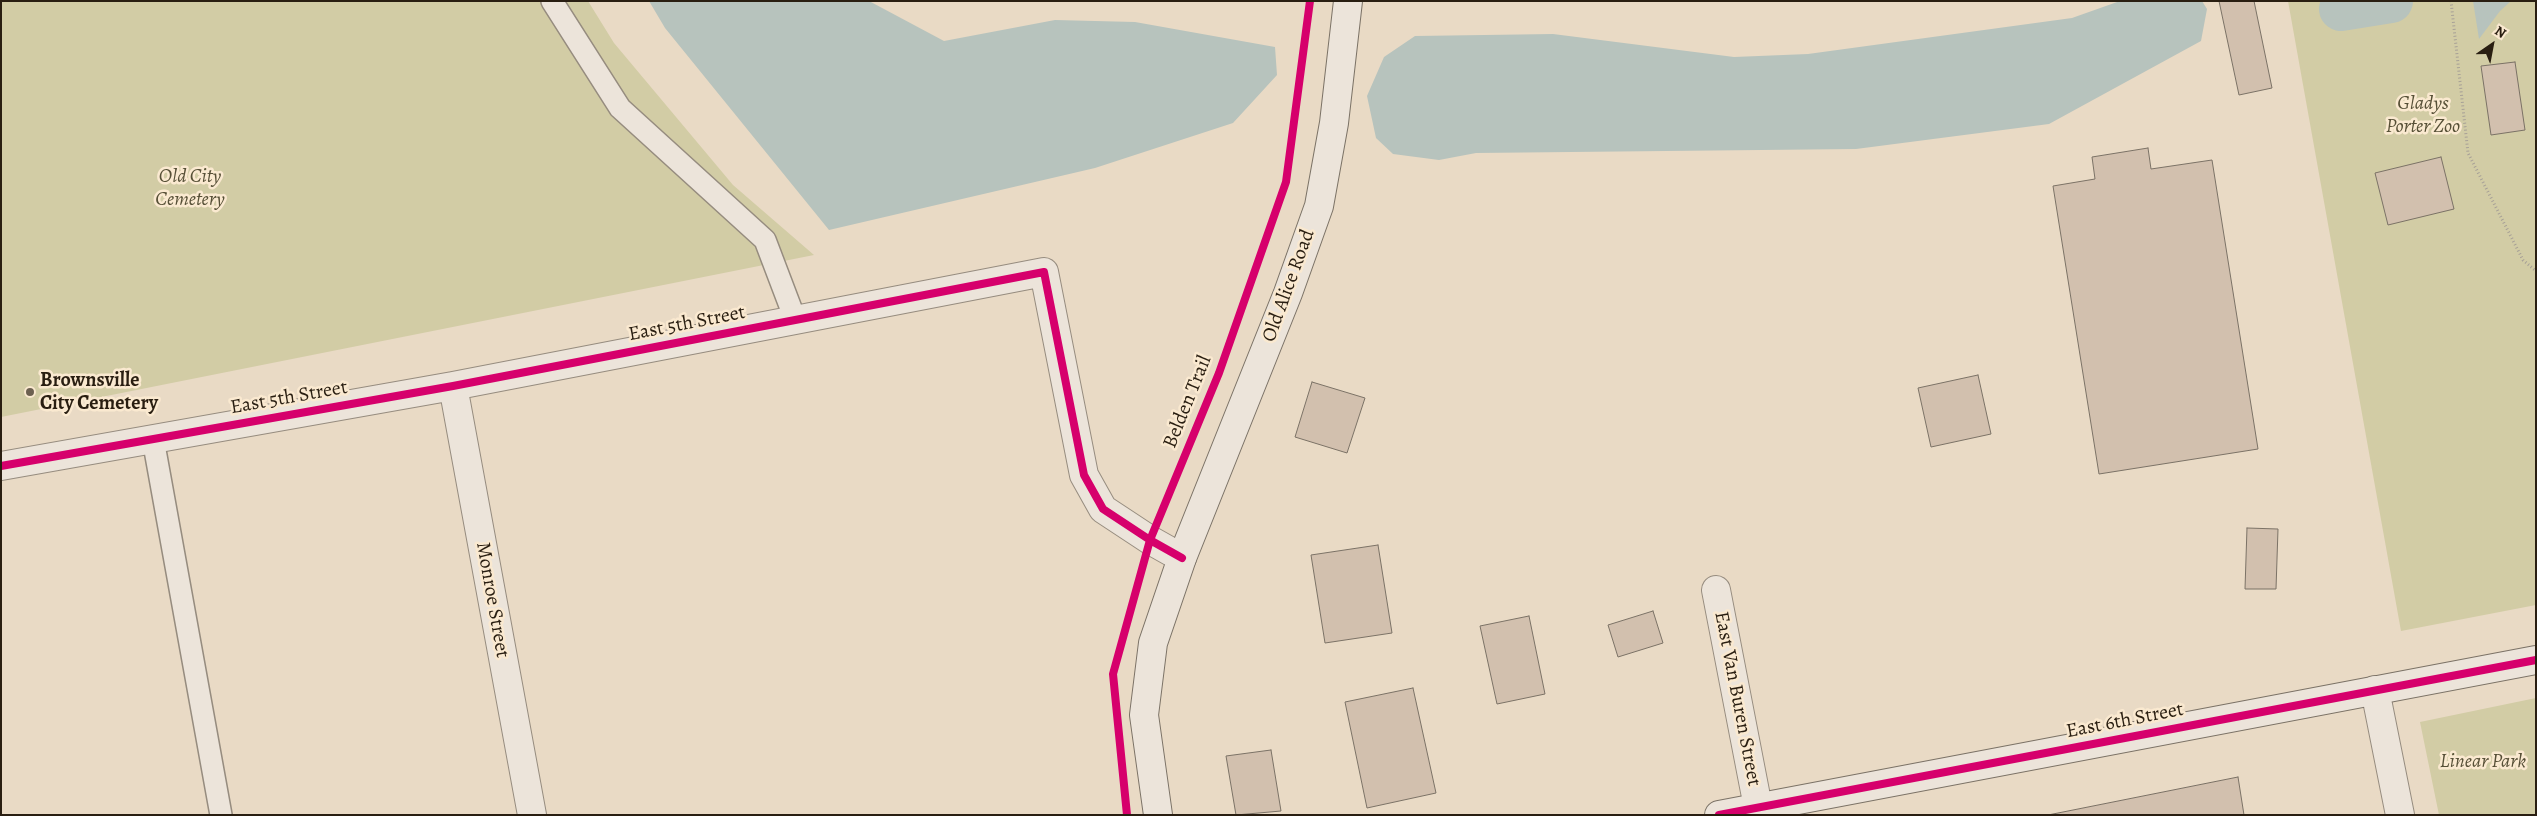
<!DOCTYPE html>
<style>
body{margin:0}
#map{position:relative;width:2537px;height:816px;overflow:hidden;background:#e9dac5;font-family:Alegreya,serif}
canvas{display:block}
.frame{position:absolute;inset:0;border:2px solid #291e11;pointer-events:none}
.north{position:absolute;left:2467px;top:20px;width:50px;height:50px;-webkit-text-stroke:4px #fae9d0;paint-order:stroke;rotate:33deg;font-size:14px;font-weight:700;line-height:20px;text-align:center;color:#291e11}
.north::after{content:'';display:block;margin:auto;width:18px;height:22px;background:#291e11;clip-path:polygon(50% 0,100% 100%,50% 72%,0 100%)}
</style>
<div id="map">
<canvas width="2537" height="816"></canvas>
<div class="frame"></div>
<div class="north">N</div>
</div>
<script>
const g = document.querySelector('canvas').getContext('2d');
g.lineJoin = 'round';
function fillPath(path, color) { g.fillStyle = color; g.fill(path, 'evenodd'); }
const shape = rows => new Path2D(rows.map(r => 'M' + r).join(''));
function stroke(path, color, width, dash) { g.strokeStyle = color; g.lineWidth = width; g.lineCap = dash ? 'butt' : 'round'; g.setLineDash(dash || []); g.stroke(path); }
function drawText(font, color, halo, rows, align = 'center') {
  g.font = font + ' Alegreya,serif'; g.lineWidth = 5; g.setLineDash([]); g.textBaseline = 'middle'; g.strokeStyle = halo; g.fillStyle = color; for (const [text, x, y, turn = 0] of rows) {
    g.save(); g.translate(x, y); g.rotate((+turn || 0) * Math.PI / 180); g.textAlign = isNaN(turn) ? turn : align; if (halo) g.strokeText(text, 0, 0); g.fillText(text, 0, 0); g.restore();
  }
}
fillPath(shape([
 [1,1,588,1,614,43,733,185,814,255,1,417],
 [2288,1,2536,1,2536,605,2401,631],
 [2536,698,2536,815,2439,815,2420,722]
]), '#d2cca5');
fillPath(shape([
 [649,1,869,1,944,41,1055,20,1135,22,1275,47,1277,75,1233,123,1095,168,829,230,665,28],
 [2120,1,2202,1,2207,9,2201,41,2049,124,1856,149,1476,153,1439,160,1393,154,1376,138,1367,96,1384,57,1415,36,1553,34,1734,57,1808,54,2072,18],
 [2473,1,2511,1,2500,11,2479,39]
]), '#b7c3bd');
stroke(shape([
 [2341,9,2391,1]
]), '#b7c3bd', 44);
const building = shape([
 [2219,1,2254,1,2272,88,2239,95,2219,1],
 [2515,62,2525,130,2491,135,2481,66,2515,62],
 [2148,148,2151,169,2212,160,2258,449,2099,474,2053,186,2095,179,2092,157,2148,148],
 [2441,157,2454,209,2388,225,2375,173,2441,157],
 [1978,375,1991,434,1931,447,1918,388,1978,375],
 [1312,382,1365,398,1347,453,1295,437,1312,382],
 [2247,528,2278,529,2276,589,2245,589,2247,528],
 [1378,545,1392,633,1325,643,1311,555,1378,545],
 [1653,611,1663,643,1618,657,1608,625,1653,611],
 [1529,616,1545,694,1497,704,1480,626,1529,616],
 [1413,688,1436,793,1367,808,1345,702,1413,688],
 [1271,750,1281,811,1236,815,1226,756,1271,750],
 [2238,777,2244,815,2048,815,2238,777]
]);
fillPath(building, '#d2c0ae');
stroke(building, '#7b7266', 1);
const service = shape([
 [552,1,620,108,765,240,795,319],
 [153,439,221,815]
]);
const minor = shape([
 [453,386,532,815],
 [1,466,453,386,1044,272,1084,475,1103,509,1150,540,1182,558],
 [1716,590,1758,807],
 [2375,690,2400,815]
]);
const secondary = shape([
 [1158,815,1144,715,1153,643,1182,558,1288,293,1319,206,1334,123,1348,1],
 [1719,815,2536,660]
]);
stroke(service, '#968c7f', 24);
stroke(minor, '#968c7f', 30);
stroke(secondary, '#7b7266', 30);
stroke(shape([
 [2451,1,2468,153,2523,260,2536,271]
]), '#a7a097', 3, [1, 2.5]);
stroke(service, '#ece4da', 21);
stroke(minor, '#ece4da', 28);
stroke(secondary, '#ece4da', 28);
stroke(shape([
 [1,466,453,386,1044,272,1084,475,1103,509,1150,540,1182,558],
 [1127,815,1113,674,1150,540,1219,373,1286,182,1310,1],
 [1719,815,2536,660]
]), '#d6006c', 8);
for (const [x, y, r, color] of [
 [30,392,5,"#6c6050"]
]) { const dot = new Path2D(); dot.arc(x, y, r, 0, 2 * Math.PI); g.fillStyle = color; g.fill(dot); stroke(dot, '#fae9d0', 2); }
drawText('italic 20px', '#564f36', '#fae9d0', [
 ["Gladys",2423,104],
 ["Porter Zoo",2423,127],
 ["Old City",190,177],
 ["Cemetery",190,200],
 ["Linear Park",2483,762]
]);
drawText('20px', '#291e11', '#fae9d0', [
 ["Old Alice Road",1289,286,-70],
 ["East 5th Street",687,324,-11],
 ["East 5th Street",289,398,-10],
 ["Belden Trail",1188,402,-68],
 ["Monroe Street",492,600,80],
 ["East Van Buren Street",1737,699,79],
 ["East 6th Street",2125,721,-11]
]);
drawText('bold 20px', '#291e11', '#fae9d0', [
 ["Brownsville",40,381],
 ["City Cemetery",40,404]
], 'left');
</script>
